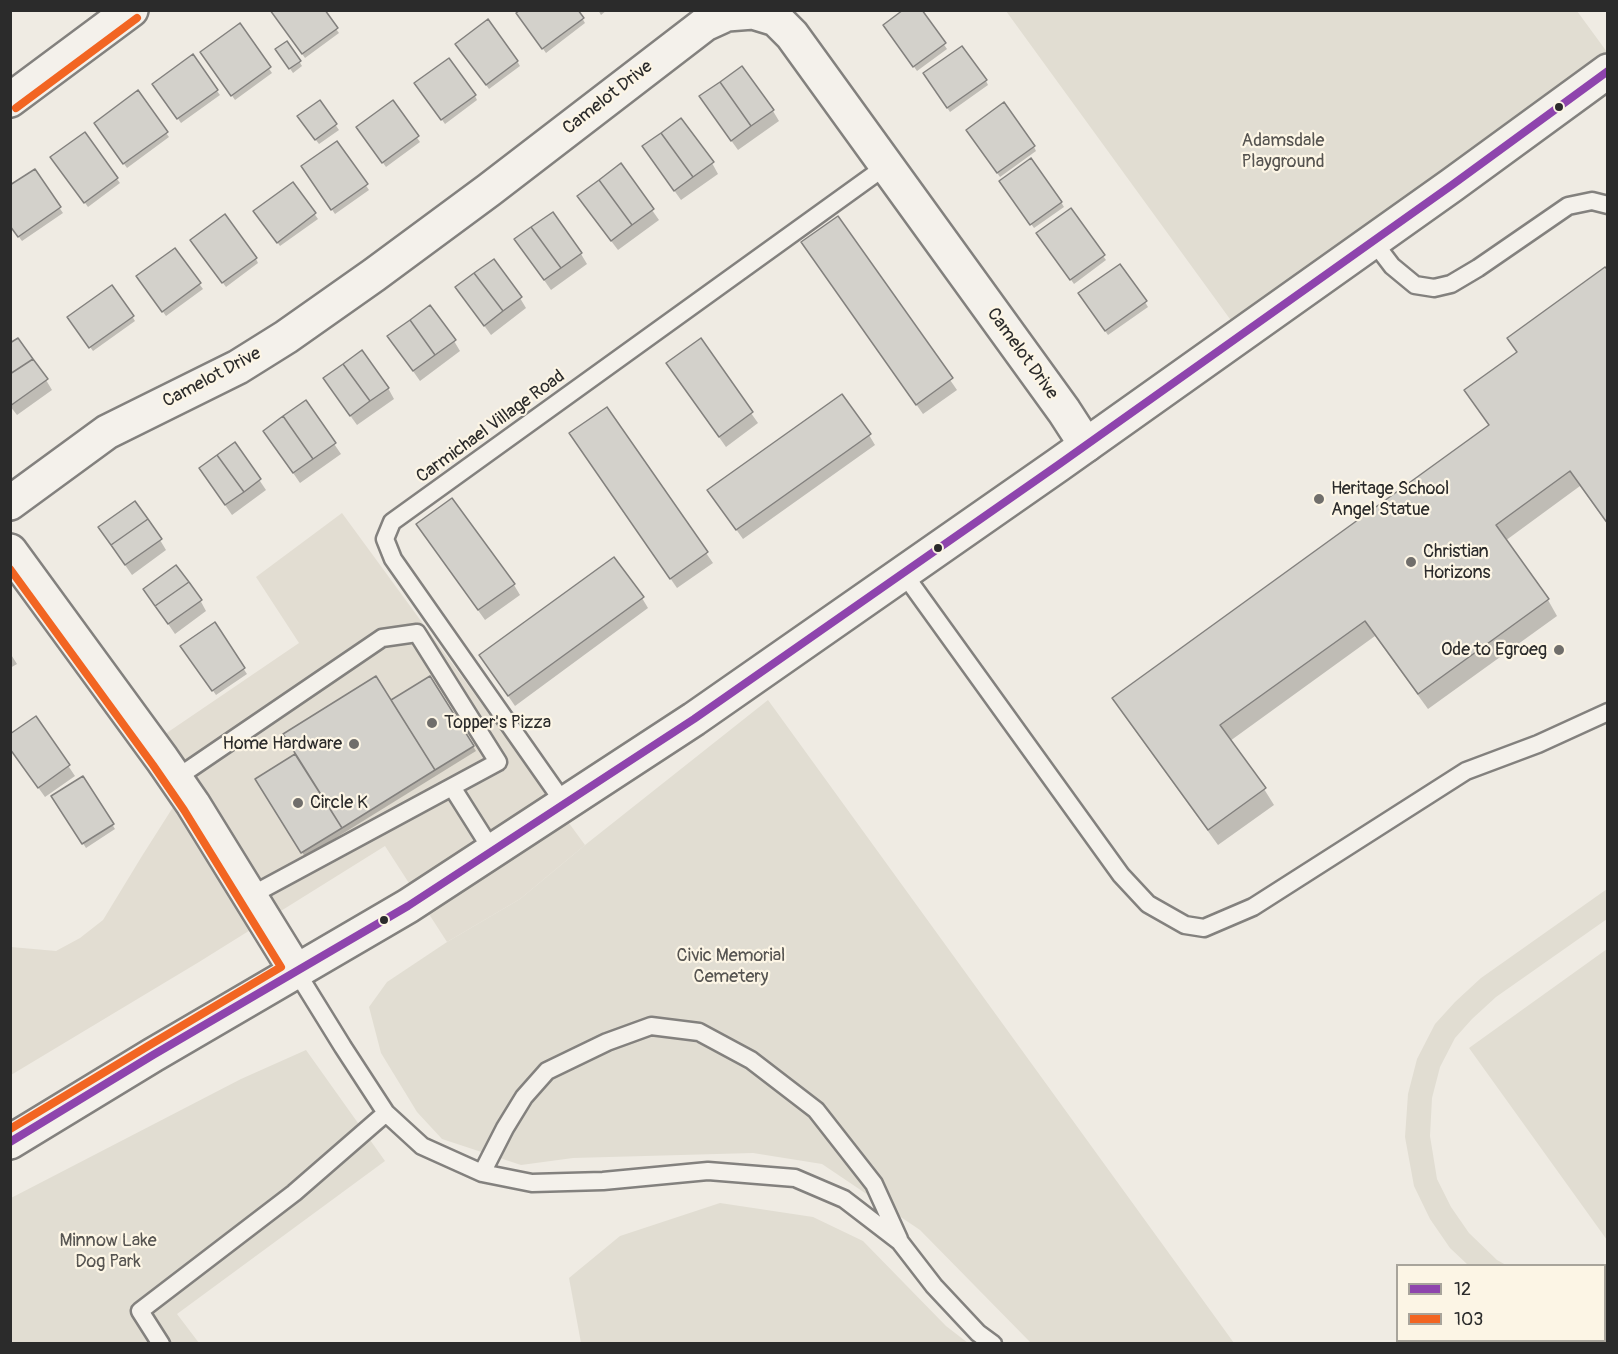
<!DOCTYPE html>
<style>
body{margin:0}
#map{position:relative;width:1618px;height:1354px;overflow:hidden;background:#efebe3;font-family:Pangolin,sans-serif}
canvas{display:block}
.frame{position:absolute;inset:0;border:12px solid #2b2b2b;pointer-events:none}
.legend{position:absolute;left:1396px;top:1264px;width:210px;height:78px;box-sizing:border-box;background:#fcf5e5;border:2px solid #a8a49b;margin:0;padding:8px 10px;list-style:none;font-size:18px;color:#2b2b2b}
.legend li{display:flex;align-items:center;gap:12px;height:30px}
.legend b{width:30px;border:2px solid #a8a49b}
</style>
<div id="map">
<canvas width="1618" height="1354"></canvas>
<div class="frame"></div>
<ul class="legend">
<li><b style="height:8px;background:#8e44ad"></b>12</li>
<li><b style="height:8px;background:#f26522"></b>103</li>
</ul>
</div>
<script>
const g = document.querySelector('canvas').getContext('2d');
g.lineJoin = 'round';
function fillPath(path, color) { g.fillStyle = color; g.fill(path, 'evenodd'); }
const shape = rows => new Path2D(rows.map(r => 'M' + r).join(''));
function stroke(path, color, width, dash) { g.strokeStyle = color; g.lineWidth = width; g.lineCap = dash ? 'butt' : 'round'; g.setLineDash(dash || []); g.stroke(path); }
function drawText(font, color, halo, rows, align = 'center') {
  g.font = font + ' Pangolin,sans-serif'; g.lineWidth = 4.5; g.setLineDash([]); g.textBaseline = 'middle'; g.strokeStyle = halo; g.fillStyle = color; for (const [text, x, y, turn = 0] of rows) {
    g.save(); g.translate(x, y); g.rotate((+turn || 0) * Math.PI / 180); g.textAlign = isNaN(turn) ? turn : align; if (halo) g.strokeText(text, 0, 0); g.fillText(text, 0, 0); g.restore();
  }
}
fillPath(shape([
 [342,513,585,845,520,899,447,942,385,846,199,962,11,1075,11,947,56,951,80,938,103,920,142,856,182,793,149,745,299,643,256,577]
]), '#e2ddd2');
fillPath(shape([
 [1006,11,1577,11,1607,52,1607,94,1251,348],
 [768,700,1234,1343,1031,1343,920,1230,822,1164,753,1153,573,1158,521,1165,442,1139,417,1112,381,1053,369,1007,387,982,447,942,520,899,585,845],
 [1607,889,1607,919,1496,997,1472,1019,1455,1038,1440,1067,1432,1098,1430,1136,1437,1179,1451,1207,1469,1233,1497,1260,1506,1265,1468,1265,1450,1248,1430,1219,1414,1186,1405,1137,1408,1094,1417,1059,1435,1024,1455,1002,1481,978],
 [1607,949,1607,1240,1469,1048],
 [306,1050,385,1161,177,1314,199,1343,11,1344,11,1198,241,1079],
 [720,1203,813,1217,863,1241,946,1326,968,1343,581,1343,569,1278,620,1236]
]), '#e1ddd2');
fillPath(shape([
 [271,10,336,29,339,33,305,58],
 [598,10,607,10,601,15],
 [920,10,947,49,917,71,888,30],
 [521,18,582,18,585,23,546,53],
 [239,25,272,73,235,100,205,57],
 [460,49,517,61,520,66,489,89],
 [280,54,299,61,302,66,293,73],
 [927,78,986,81,988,85,950,112],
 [419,88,475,96,477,100,445,124],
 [157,89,217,91,220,95,181,123],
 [319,102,339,130,319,144,302,122],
 [392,102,420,142,386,167,361,132],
 [707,107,773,111,779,121,738,150],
 [98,128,166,133,169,137,127,168],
 [970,135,1034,147,1036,151,1000,177],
 [337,143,369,190,335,214,305,171],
 [650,157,712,163,718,174,681,200],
 [55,162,117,179,120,183,88,207],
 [621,166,659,220,618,250,585,207],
 [34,171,63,213,22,241,10,225],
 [293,184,318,219,280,246,258,216],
 [1004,186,1061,202,1064,207,1034,228],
 [838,218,957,390,923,414,809,252],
 [1041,238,1103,256,1106,260,1074,284],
 [516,240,581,254,587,264,551,290],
 [195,245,256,259,258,263,226,287],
 [174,250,203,289,166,316,141,281],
 [1608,273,1608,525,1580,486,1505,541,1548,600,1557,616,1428,709,1375,636,1230,741,1264,789,1274,805,1218,845,1123,714,1114,698,1490,426,1466,390,1518,353,1509,339],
 [457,288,520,298,526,308,491,335],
 [1083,299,1145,302,1148,307,1108,335],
 [132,316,135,321,93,351,72,322],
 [389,337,454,341,460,351,420,381],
 [700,341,758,423,726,447,674,374],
 [46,380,52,390,17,415,10,406],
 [388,388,394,399,357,425,331,389],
 [305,402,341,454,300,483,271,441],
 [606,409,713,563,677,588,577,444],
 [869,435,875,445,743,539,715,500],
 [235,444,266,490,232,515,207,479],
 [424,535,514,585,520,595,485,620],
 [106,538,160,540,166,550,132,575],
 [145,590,200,600,206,611,175,634],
 [642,598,648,608,515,706,481,656],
 [214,625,247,674,216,695,185,651],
 [10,653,17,664,10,668],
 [430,678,476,751,305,857,257,779],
 [36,718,75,776,45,797,10,748],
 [83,778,115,829,86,848,53,796]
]), '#0003');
const building = shape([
 [270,10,325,10,338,28,302,54,270,10],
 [520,10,578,10,584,18,542,49,516,13,520,10],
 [903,10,922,10,946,43,913,67,883,25,903,10],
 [488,19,518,61,486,85,455,44,488,19],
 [240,23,271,67,231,96,200,52,240,23],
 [287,41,301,61,289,69,275,49,287,41],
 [962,46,987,80,947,108,923,73,962,46],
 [193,54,218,90,177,119,152,84,193,54],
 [449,58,476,95,441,120,414,83,449,58],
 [742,66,774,110,751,126,720,82,742,66],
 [720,82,751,126,731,141,699,96,720,82],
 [138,90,168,132,123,164,94,123,138,90],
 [320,100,337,124,315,140,297,116,320,100],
 [393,100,419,136,382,163,356,127,393,100],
 [1004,102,1035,146,997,173,966,130,1004,102],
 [681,118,714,162,693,177,661,133,681,118],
 [85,132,118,178,84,203,50,157,85,132],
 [661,133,693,177,674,191,642,146,661,133],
 [337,141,368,184,331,210,301,166,337,141],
 [1031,158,1062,202,1030,225,999,181,1031,158],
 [621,163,654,209,632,225,599,180,621,163],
 [35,169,61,207,18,237,10,226,10,185,35,169],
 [599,180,632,225,611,241,577,196,599,180],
 [293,182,316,213,277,243,253,211,293,182],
 [1071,208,1105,255,1070,280,1036,233,1071,208],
 [553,212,582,253,561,268,531,227,553,212],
 [225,214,257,258,222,283,190,240,225,214],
 [838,216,953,378,916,405,801,242,838,216],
 [531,227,561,268,544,280,514,239,531,227],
 [175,248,201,283,162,312,136,276,175,248],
 [494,259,522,297,503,311,474,273,494,259],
 [1120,264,1147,301,1105,331,1078,293,1120,264],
 [1605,267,1608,270,1608,524,1570,471,1496,525,1549,599,1418,694,1365,621,1220,725,1266,788,1208,830,1112,698,1489,425,1464,390,1517,352,1507,338,1605,267],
 [474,273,503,311,484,326,455,287,474,273],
 [112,285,134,316,89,348,67,317,112,285],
 [430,305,456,340,435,355,410,320,430,305],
 [410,320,435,355,413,371,387,336,410,320],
 [18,338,33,359,10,374,10,343,18,338],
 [701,338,753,412,719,437,666,363,701,338],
 [362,350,389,388,370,401,343,364,362,350],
 [33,359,48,379,10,406,10,374,33,359],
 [343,364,370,401,350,416,323,378,343,364],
 [842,394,871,434,736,530,707,490,842,394],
 [306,400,336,443,313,459,283,416,306,400],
 [607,407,708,552,670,579,569,433,607,407],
 [283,416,313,459,293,473,263,431,283,416],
 [235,442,261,479,244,492,217,455,235,442],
 [217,455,244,492,225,505,199,468,217,455],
 [452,498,515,584,478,610,416,524,452,498],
 [135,501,148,519,111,545,98,527,135,501],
 [148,519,162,539,125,565,111,545,148,519],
 [614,557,644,597,508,696,479,655,614,557],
 [176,565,189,582,155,606,143,589,176,565],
 [189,582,202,600,168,624,155,606,189,582],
 [215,622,245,668,212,691,180,646,215,622],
 [376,676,435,770,342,828,283,734,376,676],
 [430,676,474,746,435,770,391,700,430,676],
 [36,716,70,765,38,788,10,749,10,734,36,716],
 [295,754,342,828,301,853,255,779,295,754],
 [83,776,114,824,82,844,51,796,83,776]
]);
fillPath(building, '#d3d1cb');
stroke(building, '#83817e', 1.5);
const service = shape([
 [1373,241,1392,266,1415,285,1434,288,1451,284,1478,268,1568,206,1592,201,1608,205],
 [904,574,1121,875,1148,904,1185,925,1204,928,1253,907,1466,771,1538,744,1608,712],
 [175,779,382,638,417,633,498,762,250,896],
 [452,787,493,852],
 [564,803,393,559,385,539,392,522,886,166],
 [296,971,343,1047,386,1113,422,1146,482,1173,532,1183,603,1181,708,1171,795,1178,844,1199,900,1242,934,1286,978,1333,993,1344],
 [482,1173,505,1128,524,1097,547,1071,607,1042,651,1026,699,1032,751,1060,816,1110,874,1184,899,1239],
 [161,1344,140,1311,294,1193,386,1113]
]);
const minor = shape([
 [10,100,131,10],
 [10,503,107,432,238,367,286,337,374,275,489,190,705,24,727,14,753,12,776,19,792,35,1064,411,1086,445],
 [10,551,162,759,193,804,296,971]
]);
const secondary = shape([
 [10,1142,153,1055,408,906,694,719,1058,465,1452,185,1608,71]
]);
stroke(service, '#83817e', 21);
stroke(minor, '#83817e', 38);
stroke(secondary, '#83817e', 38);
stroke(service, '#f4f1eb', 16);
stroke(minor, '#f4f1eb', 33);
stroke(secondary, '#f4f1eb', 33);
stroke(shape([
 [10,1142,153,1055,408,906,694,719,1058,465,1452,185,1608,71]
]), '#8e44ad', 8);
stroke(shape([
 [16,108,137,18],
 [10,569,153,765,184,810,281,967,148,1046,10,1129]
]), '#f26522', 8);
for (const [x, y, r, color] of [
 [1559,107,5,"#2b2b2b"],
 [1319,499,6,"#706e6b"],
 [938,548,5,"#2b2b2b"],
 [1411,562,6,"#706e6b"],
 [1559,650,6,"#706e6b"],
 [432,723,6,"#706e6b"],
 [354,744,6,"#706e6b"],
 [298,803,6,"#706e6b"],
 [384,920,5,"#2b2b2b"]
]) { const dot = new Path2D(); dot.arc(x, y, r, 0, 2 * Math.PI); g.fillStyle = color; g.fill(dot); stroke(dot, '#fcf5e5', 2); }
drawText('18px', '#2b2b2b', '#fcf5e5', [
 ["Camelot Drive",608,98,-38],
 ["Camelot Drive",1022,354,54],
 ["Camelot Drive",212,378,-28],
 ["Carmichael Village Road",491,427,-36]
]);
drawText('18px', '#565451', '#fcf5e5', [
 ["Adamsdale",1283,141],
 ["Playground",1283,162],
 ["Civic Memorial",731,956],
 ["Cemetery",731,977],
 ["Minnow Lake",108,1241],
 ["Dog Park",108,1262]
]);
drawText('18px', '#2b2b2b', '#fcf5e5', [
 ["Heritage School",1331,489],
 ["Angel Statue",1331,510],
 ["Christian",1423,552],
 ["Horizons",1423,573],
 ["Ode to Egroeg",1547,650,"right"],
 ["Topper's Pizza",444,723],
 ["Home Hardware",342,744,"right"],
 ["Circle K",310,803]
], 'left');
</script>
